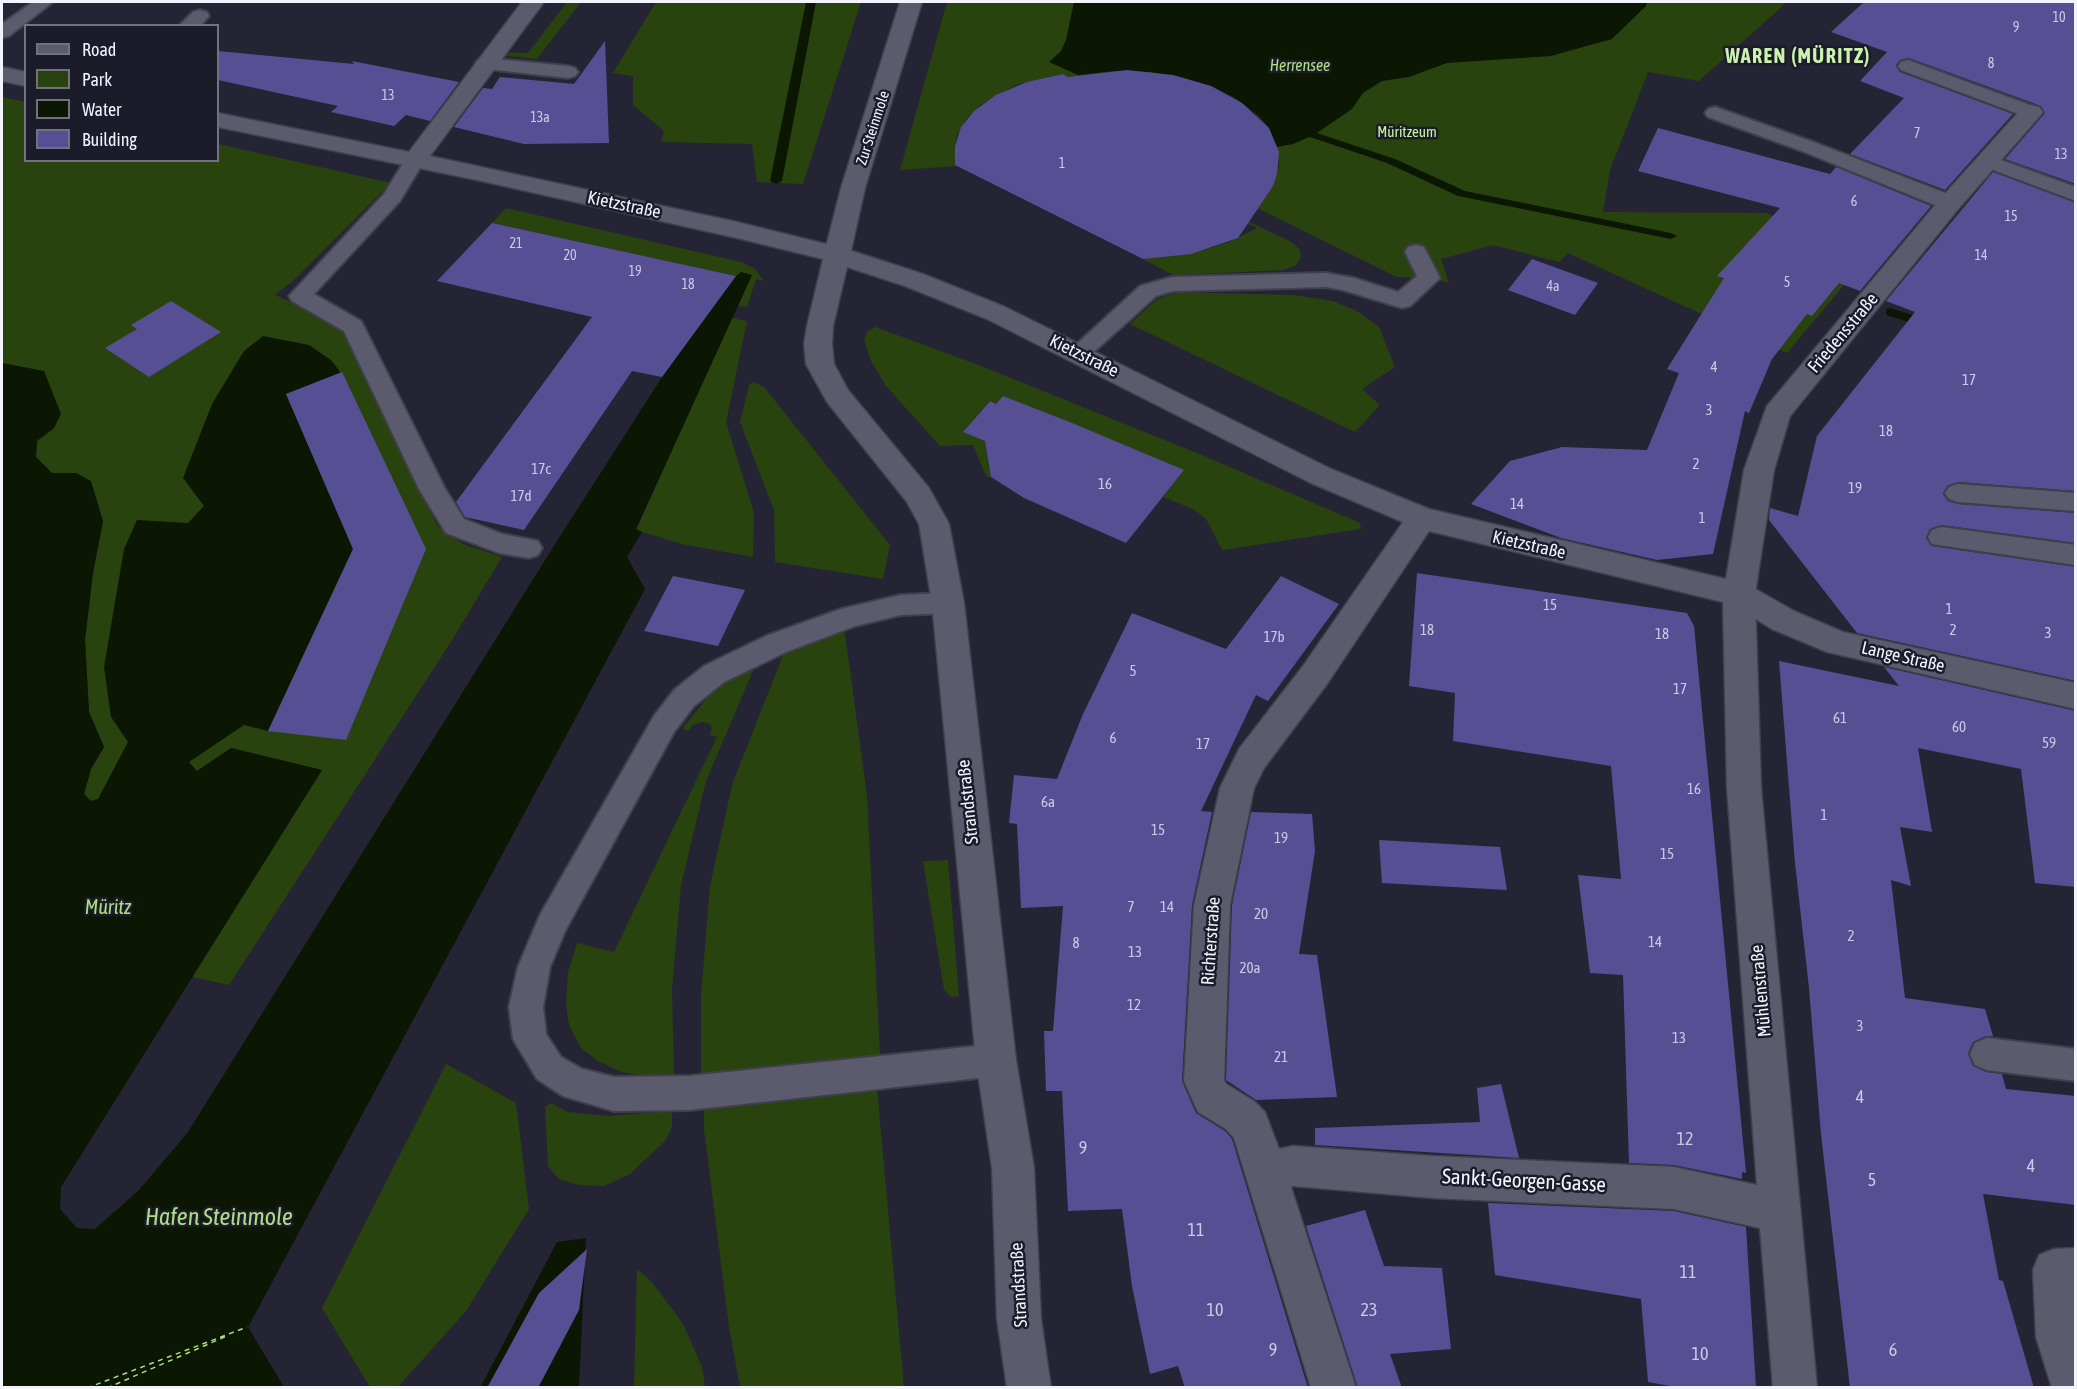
<!DOCTYPE html>
<meta charset="utf-8">
<style>
body{margin:0}
#map{position:relative;width:2077px;height:1389px;overflow:hidden;background:#252434;font-family:"Asap Condensed",sans-serif}
canvas{display:block}
.frame{position:absolute;inset:0;border:3px solid #f3f3fe;pointer-events:none}
.legend{position:absolute;left:24px;top:24px;width:195px;height:138px;box-sizing:border-box;background:#1c1b2a;border:2px solid #72717f;margin:0;padding:8px 10px;list-style:none;font-size:18px;color:#f3f3fe}
.legend li{display:flex;align-items:center;gap:12px;height:30px}
.legend b{width:30px;border:2px solid #72717f}
</style>
<div id="map">
<canvas width="2077" height="1389"></canvas>
<div class="frame"></div>
<ul class="legend">
<li><b style="height:8px;background:#5c5b6d"></b>Road</li>
<li><b style="height:16px;background:#29430f"></b>Park</li>
<li><b style="height:16px;background:#0b1703"></b>Water</li>
<li><b style="height:16px;background:#574f94"></b>Building</li>
</ul>
</div>
<script>
const g = document.querySelector('canvas').getContext('2d');
g.lineJoin = 'round';
function fillPath(path, color) { g.fillStyle = color; g.fill(path, 'evenodd'); }
const shape = rows => new Path2D(rows.map(r => 'M' + r).join(''));
function stroke(path, color, width, dash) { g.strokeStyle = color; g.lineWidth = width; g.lineCap = dash ? 'butt' : 'round'; g.setLineDash(dash || []); g.stroke(path); }
function drawText(font, color, halo, rows, align = 'center') {
  g.font = font + ' "Asap Condensed",sans-serif'; g.lineWidth = 5; g.setLineDash([]); g.textBaseline = 'middle'; g.strokeStyle = halo; g.fillStyle = color; for (const [text, x, y, turn = 0] of rows) {
    g.save(); g.translate(x, y); g.rotate((+turn || 0) * Math.PI / 180); g.textAlign = isNaN(turn) ? turn : align; if (halo) g.strokeText(text, 0, 0); g.fillText(text, 0, 0); g.restore();
  }
}
fillPath(shape([
 [567,2,581,2,537,59,500,55,503,52,528,53],
 [656,2,861,2,803,184,757,182,752,144,661,142,664,131,633,105,633,76,613,73],
 [947,2,1787,2,1699,81,1648,72,1610,170,1603,212,1766,213,1871,253,1787,353,1568,253,1559,262,1493,245,1441,259,1449,283,1429,278,1397,277,1259,209,1245,220,1292,242,1300,250,1301,257,1296,265,1284,270,1173,275,1143,259,1204,250,1229,242,1257,228,1150,177,1265,197,1273,186,1279,165,1276,141,1269,128,1259,116,1235,98,1211,86,1184,78,1127,70,1068,77,1063,74,1016,85,980,105,967,118,957,135,955,146,957,166,900,170],
 [2,97,25,102,26,160,218,160,218,144,391,183,293,281,275,295,299,305,344,329,437,525,463,544,502,557,454,637,229,985,192,977,322,770,231,748,197,771,98,799,90,801,84,794,91,769,104,747,89,712,85,640,93,573,103,521,76,473,52,473,36,457,37,441,54,428,44,371,2,363],
 [506,208,741,262,755,269,764,281,756,279,747,307,738,306,752,275,741,272,736,276,492,223],
 [1176,292,1293,295,1333,301,1357,311,1379,327,1395,367,1362,389,1380,405,1355,432,1130,324,1156,300],
 [732,318,747,321,726,422,754,513,753,557,682,544,636,530],
 [875,327,976,364,1204,456,1360,523,1361,529,1222,550,1206,519,1193,509,1163,497,1183,471,1003,396,996,404,989,401,963,432,985,441,991,477,986,476,973,445,940,446,886,386,871,361,864,340,867,332],
 [754,382,764,387,890,545,883,579,775,562,774,510,740,422,749,385],
 [844,626,867,796,880,1055,701,1075,701,995,710,886,732,785,785,650],
 [755,666,706,781,681,885,672,990,674,1075,645,1076,621,1072,598,1061,581,1048,569,1025,566,1003,568,972,577,943,614,952,717,737,710,735,712,728,710,724,702,722,692,725,689,731,682,729,707,698,725,683,740,672],
 [948,860,959,996,951,997,944,990,923,861],
 [446,1064,516,1103,529,1209,466,1311,398,1387,370,1387,322,1308],
 [877,1089,904,1387,740,1387,729,1327,704,1129,704,1109],
 [551,1103,568,1112,607,1116,672,1111,672,1127,665,1141,630,1174,604,1186,579,1185,559,1179,548,1166,545,1107],
 [637,1269,652,1282,683,1324,702,1367,705,1387,634,1387]
]), '#29430f');
fillPath(shape([
 [1074,2,1647,2,1646,6,1612,39,1551,56,1447,63,1409,77,1382,81,1363,93,1352,109,1314,135,1293,144,1277,147,1269,128,1259,116,1235,98,1211,86,1184,78,1150,72,1115,71,1078,75,1049,62,1061,51,1066,40],
 [741,272,752,275,636,529,642,532,627,557,645,589,248,1327,284,1387,2,1387,2,363,44,371,61,414,54,428,37,441,36,457,52,473,76,473,91,481,103,521,93,573,85,640,89,712,104,747,91,769,84,794,91,801,98,799,128,742,111,717,104,667,124,549,137,520,188,523,204,506,183,478,212,404,244,351,263,336,309,345,331,360,341,373,286,394,353,549,268,731,244,725,189,762,197,771,231,748,322,770,61,1187,60,1209,77,1228,95,1229,139,1190,188,1132,557,541,662,377,736,276],
 [586,1238,579,1387,480,1388,557,1242]
]), '#0b1703');
fillPath(shape([
 [806,2,816,2,782,181,776,184,770,181,806,2],
 [1314,132,1395,159,1465,191,1671,233,1677,236,1671,239,1458,196,1387,163,1310,137,1310,133,1314,132],
 [1890,308,1932,321,1934,324,1928,328,1886,315,1886,309,1890,308]
]), '#0b1703');
stroke(shape([
 [87,1388,247,1327],
 [107,1388,227,1336]
]), '#abe07f', 1.5, [5, 4.5]);
fillPath(shape([
 [1864,2,2076,2,2076,184,2005,159,2045,113,2041,106,1909,58,1900,60,1896,65,1900,72,2013,114,1945,190,1850,154,1904,98,1860,81,1887,52,1831,32],
 [605,41,609,143,524,144,454,127,483,88,492,89,500,77,574,84],
 [218,51,354,64,352,61,459,82,430,121,406,115,394,126,331,112,338,106,218,80],
 [1127,70,1173,75,1211,86,1242,103,1269,128,1279,152,1277,174,1273,186,1238,238,1191,254,1143,259,955,165,955,146,961,127,974,111,996,95,1027,82,1063,74,1068,77],
 [1658,128,1830,174,1836,167,1931,206,1860,291,1839,283,1812,316,1807,314,1772,359,1749,413,1745,411,1713,554,1657,560,1561,538,1471,504,1510,461,1562,447,1647,450,1679,373,1667,369,1724,278,1717,276,1780,208,1638,171],
 [1993,172,2076,203,2076,491,1958,482,1947,486,1943,494,1948,501,1958,504,2076,513,2076,543,1941,525,1930,529,1926,538,1932,546,2076,567,2076,681,1857,633,1769,520,1770,508,1798,516,1817,436,1915,312,1886,301],
 [492,223,736,276,662,377,632,371,524,530,465,517,456,502,592,317,437,281],
 [1532,259,1598,283,1575,315,1508,290],
 [171,301,221,332,149,377,105,348,137,329,131,325],
 [342,372,426,549,346,740,268,731,353,549,286,394],
 [1003,396,1072,423,1184,470,1126,543,1024,498,991,477,985,441,963,432,990,401,996,404],
 [1417,573,1687,613,1694,626,1746,1173,1742,1172,1742,1179,1674,1165,1629,1163,1623,975,1590,973,1578,875,1621,879,1611,766,1453,741,1455,693,1409,686],
 [673,576,745,590,718,646,644,631],
 [1281,576,1339,604,1268,701,1256,695,1201,811,1212,812,1192,905,1182,1081,1196,1113,1225,1131,1232,1139,1308,1388,1185,1388,1178,1366,1150,1374,1132,1286,1122,1209,1068,1211,1062,1091,1046,1091,1044,1031,1053,1031,1063,906,1021,908,1017,824,1009,823,1014,775,1057,779,1083,714,1132,613,1226,649],
 [1779,661,1899,686,1884,667,2076,711,2076,887,2035,883,2021,769,1918,748,1932,832,1900,827,1911,886,1891,880,1905,998,1985,1009,1993,1036,1986,1036,1973,1042,1968,1053,1973,1066,1986,1072,2002,1074,2006,1089,2076,1096,2076,1205,1983,1194,1999,1280,2003,1281,2034,1388,1850,1388,1821,1134,1809,988,1795,863],
 [1251,812,1312,814,1315,851,1299,954,1317,955,1337,1097,1256,1100,1226,1080,1232,905],
 [1379,840,1500,847,1507,890,1382,883],
 [1501,1084,1519,1158,1315,1145,1315,1128,1480,1122,1477,1088],
 [1488,1203,1674,1211,1746,1227,1756,1388,1681,1388,1648,1382,1641,1299,1495,1275],
 [1365,1210,1384,1266,1442,1268,1451,1349,1390,1354,1402,1388,1358,1388,1306,1226],
 [587,1249,579,1310,538,1388,487,1388,539,1293]
]), '#574f94');
const service = shape([
 [33,2,53,2,9,36,2,38,2,24,33,2],
 [200,10,207,12,209,16,200,26,179,26,193,12,200,10],
 [485,58,568,66,575,68,578,72,575,76,568,78,478,68,475,64,478,60,485,58],
 [1908,60,2038,108,2041,112,2038,116,2024,116,1901,70,1898,66,1901,62,1908,60],
 [1715,107,1816,143,1958,198,1961,203,1958,208,1950,209,1942,208,1802,151,1708,117,1705,113,1708,109,1715,107],
 [414,155,421,157,424,161,400,201,314,294,361,321,444,487,464,519,502,534,538,541,542,548,538,555,529,558,499,553,446,533,419,489,344,331,292,301,289,296,384,194,407,157,414,155],
 [1987,155,2076,187,2076,201,1980,165,1977,161,1980,157,1987,155],
 [1416,245,1424,247,1440,278,1410,306,1402,308,1343,290,1326,287,1173,291,1156,296,1087,358,1079,361,1071,358,1067,353,1140,286,1172,277,1326,273,1354,278,1398,292,1417,276,1405,252,1408,247,1416,245],
 [1958,484,2076,493,2076,511,1958,502,1949,499,1945,493,1949,487,1958,484],
 [1941,527,2076,545,2076,565,1932,544,1928,537,1932,530,1941,527],
 [948,593,958,596,962,603,958,610,948,613,901,615,855,626,786,652,724,682,694,706,674,732,565,931,550,967,543,1007,546,1034,561,1057,582,1069,614,1077,689,1076,996,1044,1008,1049,1013,1060,1008,1071,996,1076,689,1110,614,1111,563,1096,537,1079,513,1039,509,1007,518,967,540,915,654,716,674,690,704,666,766,636,841,609,901,595,948,593],
 [1987,1038,2076,1049,2076,1081,1987,1070,1975,1065,1970,1054,1975,1043,1987,1038]
]);
const pedestrian = shape([
 [1739,582,1750,586,1794,611,1843,632,2076,683,2076,709,1827,652,1772,629,1728,602,1723,594,1728,586,1739,582]
]);
const minor = shape([
 [522,2,544,2,430,156,737,222,846,249,923,274,1005,307,1331,469,1429,509,1726,579,1744,470,1767,406,1941,198,2023,107,2031,105,2039,107,2043,112,2039,117,1959,208,1790,416,1774,470,1755,594,1761,788,1817,1388,1773,1388,1760,1228,1674,1209,1433,1198,1293,1186,1291,1187,1356,1388,1311,1388,1234,1138,1226,1129,1198,1112,1184,1081,1194,905,1220,788,1239,749,1303,666,1403,522,1311,483,987,319,905,286,847,267,833,326,832,344,834,364,848,390,929,488,949,524,964,603,1016,1060,1034,1168,1041,1319,1051,1388,1007,1388,997,1319,992,1168,976,1060,932,603,919,524,907,502,827,402,806,364,804,344,807,326,823,259,737,238,477,180,218,127,218,113,409,152,522,2],
 [1429,531,1723,602,1727,788,1757,1185,1674,1167,1433,1156,1293,1146,1279,1149,1265,1112,1254,1101,1226,1084,1224,1080,1230,905,1254,788,1264,768,1327,684,1429,531],
 [2,67,26,72,26,86,2,81,2,67],
 [2076,1248,2076,1388,2052,1388,2036,1337,2033,1270,2039,1255,2054,1249,2076,1248]
]);
const tertiary = shape([
 [900,2,922,2,865,188,850,255,846,261,837,263,828,261,824,255,841,188,900,2]
]);
stroke(service, '#40404d', 4);
stroke(pedestrian, '#40404d', 3);
stroke(minor, '#40404d', 3);
stroke(tertiary, '#40404d', 3);
fillPath(service, '#5c5b6d');
fillPath(pedestrian, '#5c5b6d');
fillPath(minor, '#5c5b6d');
fillPath(tertiary, '#5c5b6d');
drawText('14px', '#cccae4', null, [
 ["10",2059,18],
 ["9",2016,28],
 ["8",1991,64],
 ["13",388,96],
 ["13a",540,118],
 ["7",1917,134],
 ["13",2061,155],
 ["1",1062,164],
 ["6",1854,202],
 ["15",2011,217],
 ["21",516,244],
 ["20",570,256],
 ["14",1981,256],
 ["19",635,272],
 ["5",1787,283],
 ["18",688,285],
 ["4a",1553,287]
]);
drawText('15px', '#f3f3fe', '#1c1b2a', [
 ["Zur Steinmole",873,128,-72]
]);
drawText('15px', '#c1f895', '#1c1b2a', [
 ["Müritzeum",1407,132]
]);
drawText('15px', '#cccae4', null, [
 ["4",1714,367],
 ["17",1969,380],
 ["3",1709,410],
 ["18",1886,431],
 ["2",1696,464],
 ["17c",541,469],
 ["16",1105,484],
 ["19",1855,488],
 ["17d",521,496],
 ["14",1517,504],
 ["1",1702,518],
 ["15",1550,605],
 ["1",1949,609],
 ["18",1427,630],
 ["2",1953,630],
 ["3",2048,633],
 ["18",1662,634],
 ["17b",1274,637],
 ["5",1133,671],
 ["17",1680,689],
 ["61",1840,718],
 ["60",1959,727],
 ["6",1113,738],
 ["59",2049,743],
 ["17",1203,744],
 ["16",1694,789],
 ["6a",1048,802],
 ["1",1824,815],
 ["15",1158,830],
 ["19",1281,838],
 ["15",1667,854],
 ["7",1131,907],
 ["14",1167,907],
 ["20",1261,914],
 ["2",1851,936],
 ["14",1655,942],
 ["8",1076,943],
 ["13",1135,952],
 ["20a",1250,968],
 ["12",1134,1005],
 ["3",1860,1026],
 ["13",1679,1038],
 ["21",1281,1057]
]);
drawText('italic 16px', '#abe07f', '#1c1b2a', [
 ["Herrensee",1300,66]
]);
drawText('18px', '#f3f3fe', '#1c1b2a', [
 ["Kietzstraße",624,205,12],
 ["Friedensstraße",1843,333,-50],
 ["Kietzstraße",1084,356,26],
 ["Kietzstraße",1529,545,13],
 ["Lange Straße",1903,657,13],
 ["Strandstraße",968,802,-96],
 ["Richterstraße",1211,941,-86],
 ["Mühlenstraße",1761,991,-95],
 ["Strandstraße",1019,1285,-93]
]);
drawText('18px', '#cccae4', null, [
 ["4",1860,1097],
 ["12",1685,1139],
 ["9",1083,1148],
 ["4",2031,1166],
 ["5",1872,1180],
 ["11",1196,1230],
 ["11",1688,1272],
 ["10",1215,1310],
 ["23",1369,1310],
 ["9",1273,1350],
 ["6",1893,1350],
 ["10",1700,1354]
]);
g.letterSpacing = '1.5px';
drawText('bold 20px', '#cbf3ad', '#1c1b2a', [
 ["WAREN (MÜRITZ)",1798,57]
]);
g.letterSpacing = '0px';
drawText('italic 20px', '#abe07f', '#1c1b2a', [
 ["Müritz",108,908]
]);
drawText('21px', '#f3f3fe', '#1c1b2a', [
 ["Sankt-Georgen-Gasse",1524,1181,3]
]);
drawText('italic 24px', '#abe07f', '#1c1b2a', [
 ["Hafen Steinmole",219,1217]
]);
</script>
